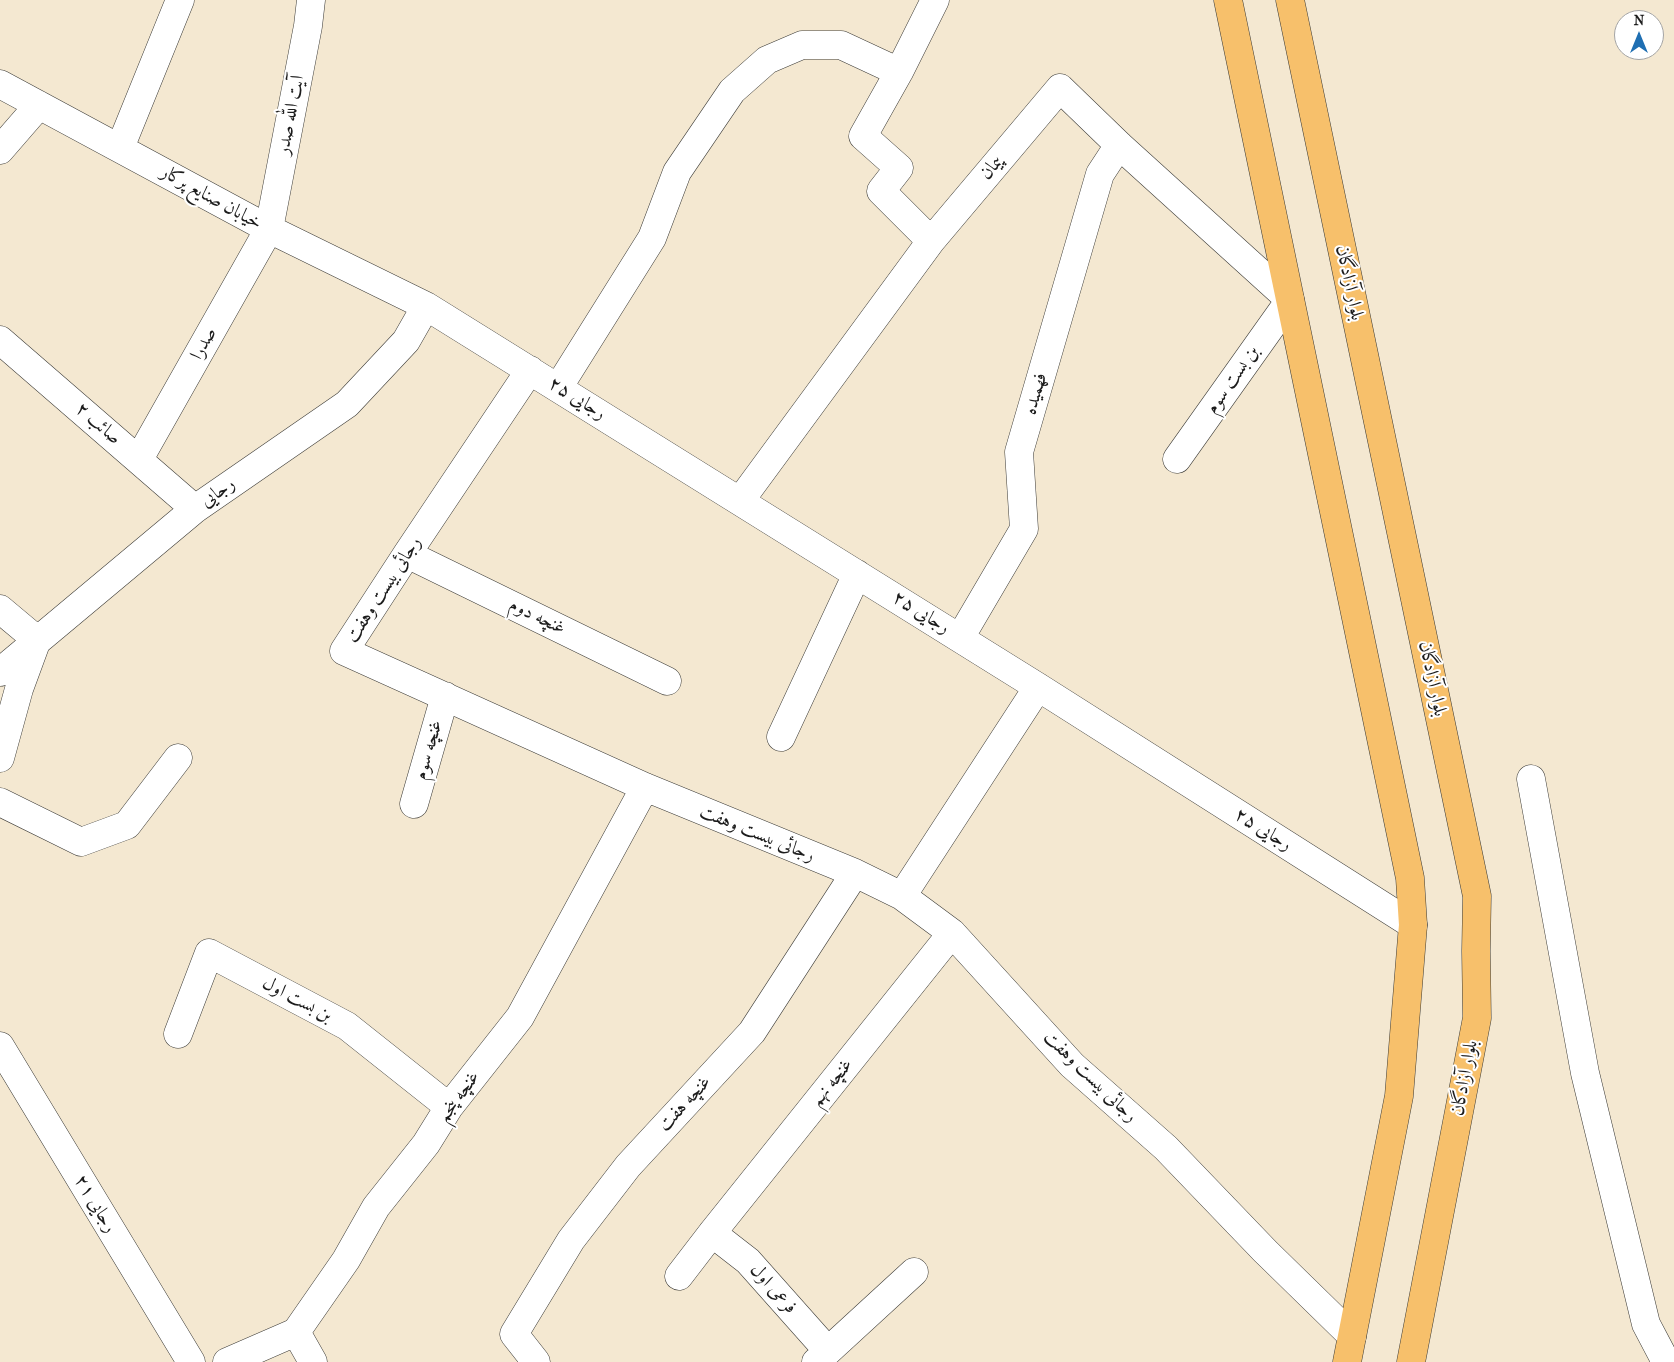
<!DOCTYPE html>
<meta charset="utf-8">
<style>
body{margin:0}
#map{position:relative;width:1674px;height:1362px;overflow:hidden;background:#f4e8d1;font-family:"IM FELL French Canon",serif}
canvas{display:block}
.north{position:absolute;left:1614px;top:10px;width:50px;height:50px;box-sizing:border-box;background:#fff;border:1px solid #a4a4a4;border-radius:50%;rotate:0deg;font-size:14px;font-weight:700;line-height:20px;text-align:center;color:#1c1c1c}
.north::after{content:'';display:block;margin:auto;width:18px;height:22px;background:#1f6fb2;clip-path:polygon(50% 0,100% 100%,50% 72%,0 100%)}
</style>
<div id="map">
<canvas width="1674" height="1362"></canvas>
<div class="north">N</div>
</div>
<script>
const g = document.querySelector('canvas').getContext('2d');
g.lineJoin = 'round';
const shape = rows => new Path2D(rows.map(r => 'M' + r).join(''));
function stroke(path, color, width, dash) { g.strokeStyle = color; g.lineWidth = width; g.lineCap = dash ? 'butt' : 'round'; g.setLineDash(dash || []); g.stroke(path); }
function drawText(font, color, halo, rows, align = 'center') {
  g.font = font + ' "IM FELL French Canon",Amiri,serif'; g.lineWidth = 4; g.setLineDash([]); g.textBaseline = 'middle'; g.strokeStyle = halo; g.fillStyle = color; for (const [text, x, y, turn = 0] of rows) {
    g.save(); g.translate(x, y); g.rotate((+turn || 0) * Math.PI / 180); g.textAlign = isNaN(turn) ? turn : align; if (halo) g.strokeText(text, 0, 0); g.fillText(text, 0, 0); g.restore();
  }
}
const minor = shape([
 [899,72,935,0],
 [0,84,269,229,426,306,1038,687,1413,925],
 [120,148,180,0],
 [0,150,39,105],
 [0,340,195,509],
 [530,370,407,554,344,651,645,787,855,873,902,896,952,933,1072,1065,1166,1148,1265,1251,1352,1336],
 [558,388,652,238,677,172,732,91,767,60,802,45,841,45,899,72,863,136,899,168,881,191,931,241],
 [139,459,269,229,308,26,311,0],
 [740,501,931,241,1060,88,1119,145,1290,300,1177,459],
 [407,554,667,681],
 [0,609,37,640,19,689,0,758],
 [960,638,1024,529,1019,452,1100,174,1119,145],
 [0,672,195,509,347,404,406,341,426,306],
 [781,737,857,574],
 [1531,779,1585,1073,1646,1324,1666,1362],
 [0,802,81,842,127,825,178,758],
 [414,804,445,696],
 [902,896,1038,687],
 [178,1034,209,953,347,1026,449,1107],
 [0,1046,191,1362],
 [712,1233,748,1261,828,1351],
 [679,1276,712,1233,952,933],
 [296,1332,313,1362],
 [227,1362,296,1332,346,1260,376,1207,426,1144,449,1107,520,1017,645,787],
 [536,1362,514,1334,571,1240,628,1166,752,1032,855,873],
 [816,1362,914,1272]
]);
const highway = shape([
 [1228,0,1410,878,1413,925,1399,1096,1347,1362],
 [1290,0,1477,896,1476,951,1477,1018,1411,1362]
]);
stroke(minor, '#3c3b37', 29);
stroke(highway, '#3c3b37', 29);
stroke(minor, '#fff', 28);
stroke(highway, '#f7c06b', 28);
drawText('19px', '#1c1c1c', '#fff', [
 ["آیت الله صدر",291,115,-79],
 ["پیمان",992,168,-50],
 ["خیابان صنایع پرکار",211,198,29],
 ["بلوار آزادگان",1349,283,78],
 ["صدرا",204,344,-61],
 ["بن بست سوم",1233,380,-55],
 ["فهمیده",1036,394,-74],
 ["رجایی ۲۵",577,399,32],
 ["صائب ۲",98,424,41],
 ["رجایی",218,493,-35],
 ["رجائی بیست وهفت",384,590,-57],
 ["رجایی ۲۵",921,613,32],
 ["غنچه دوم",537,617,26],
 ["بلوار آزادگان",1432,679,78],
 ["غنچه سوم",429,750,-74],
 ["رجایی ۲۵",1263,830,32],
 ["رجائی بیست وهفت",757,834,22],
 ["بن بست اول",297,1000,28],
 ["رجائی بیست وهفت",1090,1077,44],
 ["بلوار آزادگان",1465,1078,-79],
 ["غنچه نهم",832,1083,-51],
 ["غنچه پنجم",459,1097,-54],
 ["غنچه هفت",685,1104,-47],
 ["رجایی ۲۱",95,1204,59],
 ["فرعی اول",773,1289,48]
]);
</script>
